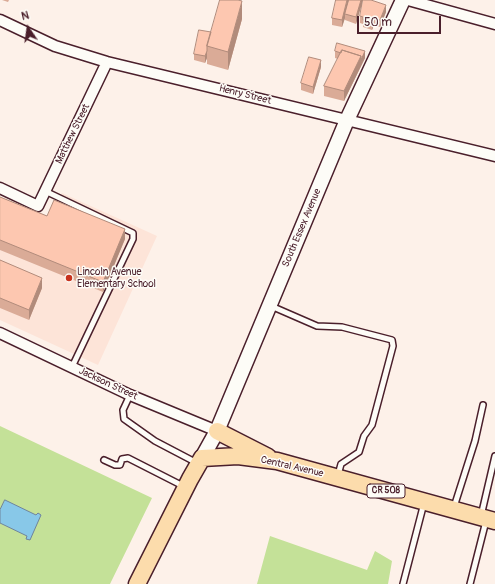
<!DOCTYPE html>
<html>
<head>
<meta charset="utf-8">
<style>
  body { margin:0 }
  #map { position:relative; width:495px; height:584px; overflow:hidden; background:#fdf1e9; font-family:Pangolin,sans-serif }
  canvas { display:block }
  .north { position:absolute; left:8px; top:8px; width:40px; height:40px; -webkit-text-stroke:3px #fdfcf7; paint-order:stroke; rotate:347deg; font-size:11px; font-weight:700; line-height:16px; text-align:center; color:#4a1f2b }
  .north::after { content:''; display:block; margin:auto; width:14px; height:18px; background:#4a1f2b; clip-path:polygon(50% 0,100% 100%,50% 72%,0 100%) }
  .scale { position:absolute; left:357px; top:16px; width:84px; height:18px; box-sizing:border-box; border:2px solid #4a1f2b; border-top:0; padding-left:5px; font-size:12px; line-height:14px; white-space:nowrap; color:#4a1f2b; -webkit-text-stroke:3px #fdfcf7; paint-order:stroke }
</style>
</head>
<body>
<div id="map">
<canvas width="495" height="584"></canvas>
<div class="north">N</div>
<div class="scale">50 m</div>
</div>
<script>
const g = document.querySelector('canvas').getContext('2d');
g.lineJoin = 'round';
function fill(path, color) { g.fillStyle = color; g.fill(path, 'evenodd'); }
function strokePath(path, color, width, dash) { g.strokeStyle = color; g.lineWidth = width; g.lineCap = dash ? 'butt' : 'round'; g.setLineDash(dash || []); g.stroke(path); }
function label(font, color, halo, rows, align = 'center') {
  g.font = font + ' Pangolin,sans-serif'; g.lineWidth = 3; g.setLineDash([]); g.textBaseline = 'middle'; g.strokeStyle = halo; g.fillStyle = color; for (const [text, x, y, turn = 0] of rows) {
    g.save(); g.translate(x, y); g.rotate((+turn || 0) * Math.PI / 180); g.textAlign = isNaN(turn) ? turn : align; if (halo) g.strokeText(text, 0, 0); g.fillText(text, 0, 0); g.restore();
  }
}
const built = new Path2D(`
  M 62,193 L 157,236 L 98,365 L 0,320 L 0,205 L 47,226 Z`);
const green = new Path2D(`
  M 0,426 L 152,498 L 110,584 L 0,584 Z
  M 270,536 L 367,570 L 375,551 L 392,561 L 388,584 L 257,584 Z`);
const water = new Path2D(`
  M 5,500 L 36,515 L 38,513 L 41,515 L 30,540 L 26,539 L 27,536 L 0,523 L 0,510 Z`);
const service = new Path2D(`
  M 45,191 L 133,233 L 133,239 L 72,367
  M 271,306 L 317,326 L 342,327 L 392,340 L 393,346 L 372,425 L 364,436 L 359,452 L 341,464 L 338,475
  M 130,395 L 123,410 L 124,419 L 155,441 L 197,463
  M 104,460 L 115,465 L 120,465 L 122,459 L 128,458 L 185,487
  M 454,507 L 475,441 L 483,405
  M 481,516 L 495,456
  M 403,584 L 424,503
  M 470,584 L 486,521`);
const minor = new Path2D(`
  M 408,0 L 495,24
  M 0,20 L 55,46 L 107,62 L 495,156
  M 0,188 L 38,206 L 107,62
  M 0,333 L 130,395 L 217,431`);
const secondary = new Path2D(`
  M 202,458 L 217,431 L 347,120 L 403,0`);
const primary = new Path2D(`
  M 217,431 L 268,457
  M 137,584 L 190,479 L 202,458 L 238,456 L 277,461 L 495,521`);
const wall = new Path2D(`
  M 2,0 L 9,0 L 8,2 Z
  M 362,0 L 356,24 L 345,20 L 345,18 L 342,27 L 332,25 L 332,18 Z
  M 386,12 L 380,27 L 374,25 L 372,30 L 363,27 L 363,24 L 360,23 L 360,16 Z
  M 242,19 L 228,70 L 207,64 L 207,58 L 205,63 L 194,60 L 194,54 L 211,32 Z
  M 335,51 L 365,58 L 344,101 L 324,96 L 324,86 L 338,59 L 335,58 Z
  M 321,67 L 313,94 L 301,90 L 301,83 Z
  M 0,197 L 47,216 L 125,239 L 103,292 L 0,250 Z
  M 0,260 L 42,288 L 29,320 L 0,308 Z`);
const shadedWall = new Path2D(`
  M 347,0 L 349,0 L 345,14 L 345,18 L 342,27 L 342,20 Z
  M 361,0 L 362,0 L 362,4 L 356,24 L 356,17 Z
  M 242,1 L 242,19 L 228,70 L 228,52 Z
  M 386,5 L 386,12 L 380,27 L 380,20 Z
  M 374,19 L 374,25 L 372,30 L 372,23 Z
  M 207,51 L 207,58 L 205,63 L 205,56 Z
  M 365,51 L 365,58 L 344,101 L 344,91 L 361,56 Z
  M 321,60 L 321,67 L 313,94 L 313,87 Z
  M 125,229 L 125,239 L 103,292 L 103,282 Z
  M 42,278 L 42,288 L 29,320 L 29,310 Z`);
const building = new Path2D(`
  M 220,0 L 238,0 L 242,1 L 228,52 L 207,46 Z
  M 336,0 L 347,0 L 342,20 L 332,18 Z
  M 349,0 L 361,0 L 356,17 L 345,14 Z
  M 363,0 L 371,0 L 386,5 L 380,20 L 374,19 L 372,23 L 363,20 L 363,17 L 360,16 Z
  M 199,30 L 211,32 L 207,46 L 207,51 L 205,56 L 194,54 Z
  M 337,43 L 365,51 L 361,60 L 361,56 L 342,50 L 341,53 L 335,51 Z
  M 342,50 L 361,56 L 344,91 L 324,86 Z
  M 309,57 L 321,60 L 313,87 L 301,83 Z
  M 0,197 L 47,216 L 54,200 L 125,229 L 103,282 L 0,240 Z
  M 0,260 L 42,278 L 29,310 L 0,298 Z`);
const markers = [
  [69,278,4,"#c8321e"]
];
const shields = [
  [386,491,38]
];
const shieldNames = [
  ["CR 508",386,491]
];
const streetNames = [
  ["Henry Street",245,95,14],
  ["Matthew Street",73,134,-64],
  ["South Essex Avenue",302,228,-67],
  ["Jackson Street",108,384,25],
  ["Central Avenue",292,467,13]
];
const poiNames = [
  ["Lincoln Avenue",77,272],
  ["Elementary School",77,284]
];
fill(built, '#fde4d8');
fill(green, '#c4e198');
fill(water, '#88c8e8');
strokePath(water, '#6f849c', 1);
strokePath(service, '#4a1f2b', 8);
strokePath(minor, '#4a1f2b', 13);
strokePath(secondary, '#4a1f2b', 17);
strokePath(primary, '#4a1f2b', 19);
strokePath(service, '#fdfcf7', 5);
strokePath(minor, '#fdfcf7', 10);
strokePath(secondary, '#fdfcf7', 14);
strokePath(primary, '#fcdcac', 16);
fill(wall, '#daab97');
fill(shadedWall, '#b18b7b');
fill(building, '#fdc7b0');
strokePath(building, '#b18b7b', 1);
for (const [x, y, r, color] of markers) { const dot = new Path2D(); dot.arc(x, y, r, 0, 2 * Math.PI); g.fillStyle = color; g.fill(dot); strokePath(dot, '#fdfcf7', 1.5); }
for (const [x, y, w] of shields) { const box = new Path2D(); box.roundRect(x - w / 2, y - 7, w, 14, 3); g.fillStyle = '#fdfcf7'; g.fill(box); strokePath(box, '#4a1f2b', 1); }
label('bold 9px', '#4a1f2b', null, shieldNames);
label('10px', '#4a1f2b', '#fdfcf7', streetNames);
label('10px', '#4a1f2b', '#fdfcf7', poiNames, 'left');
</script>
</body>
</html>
